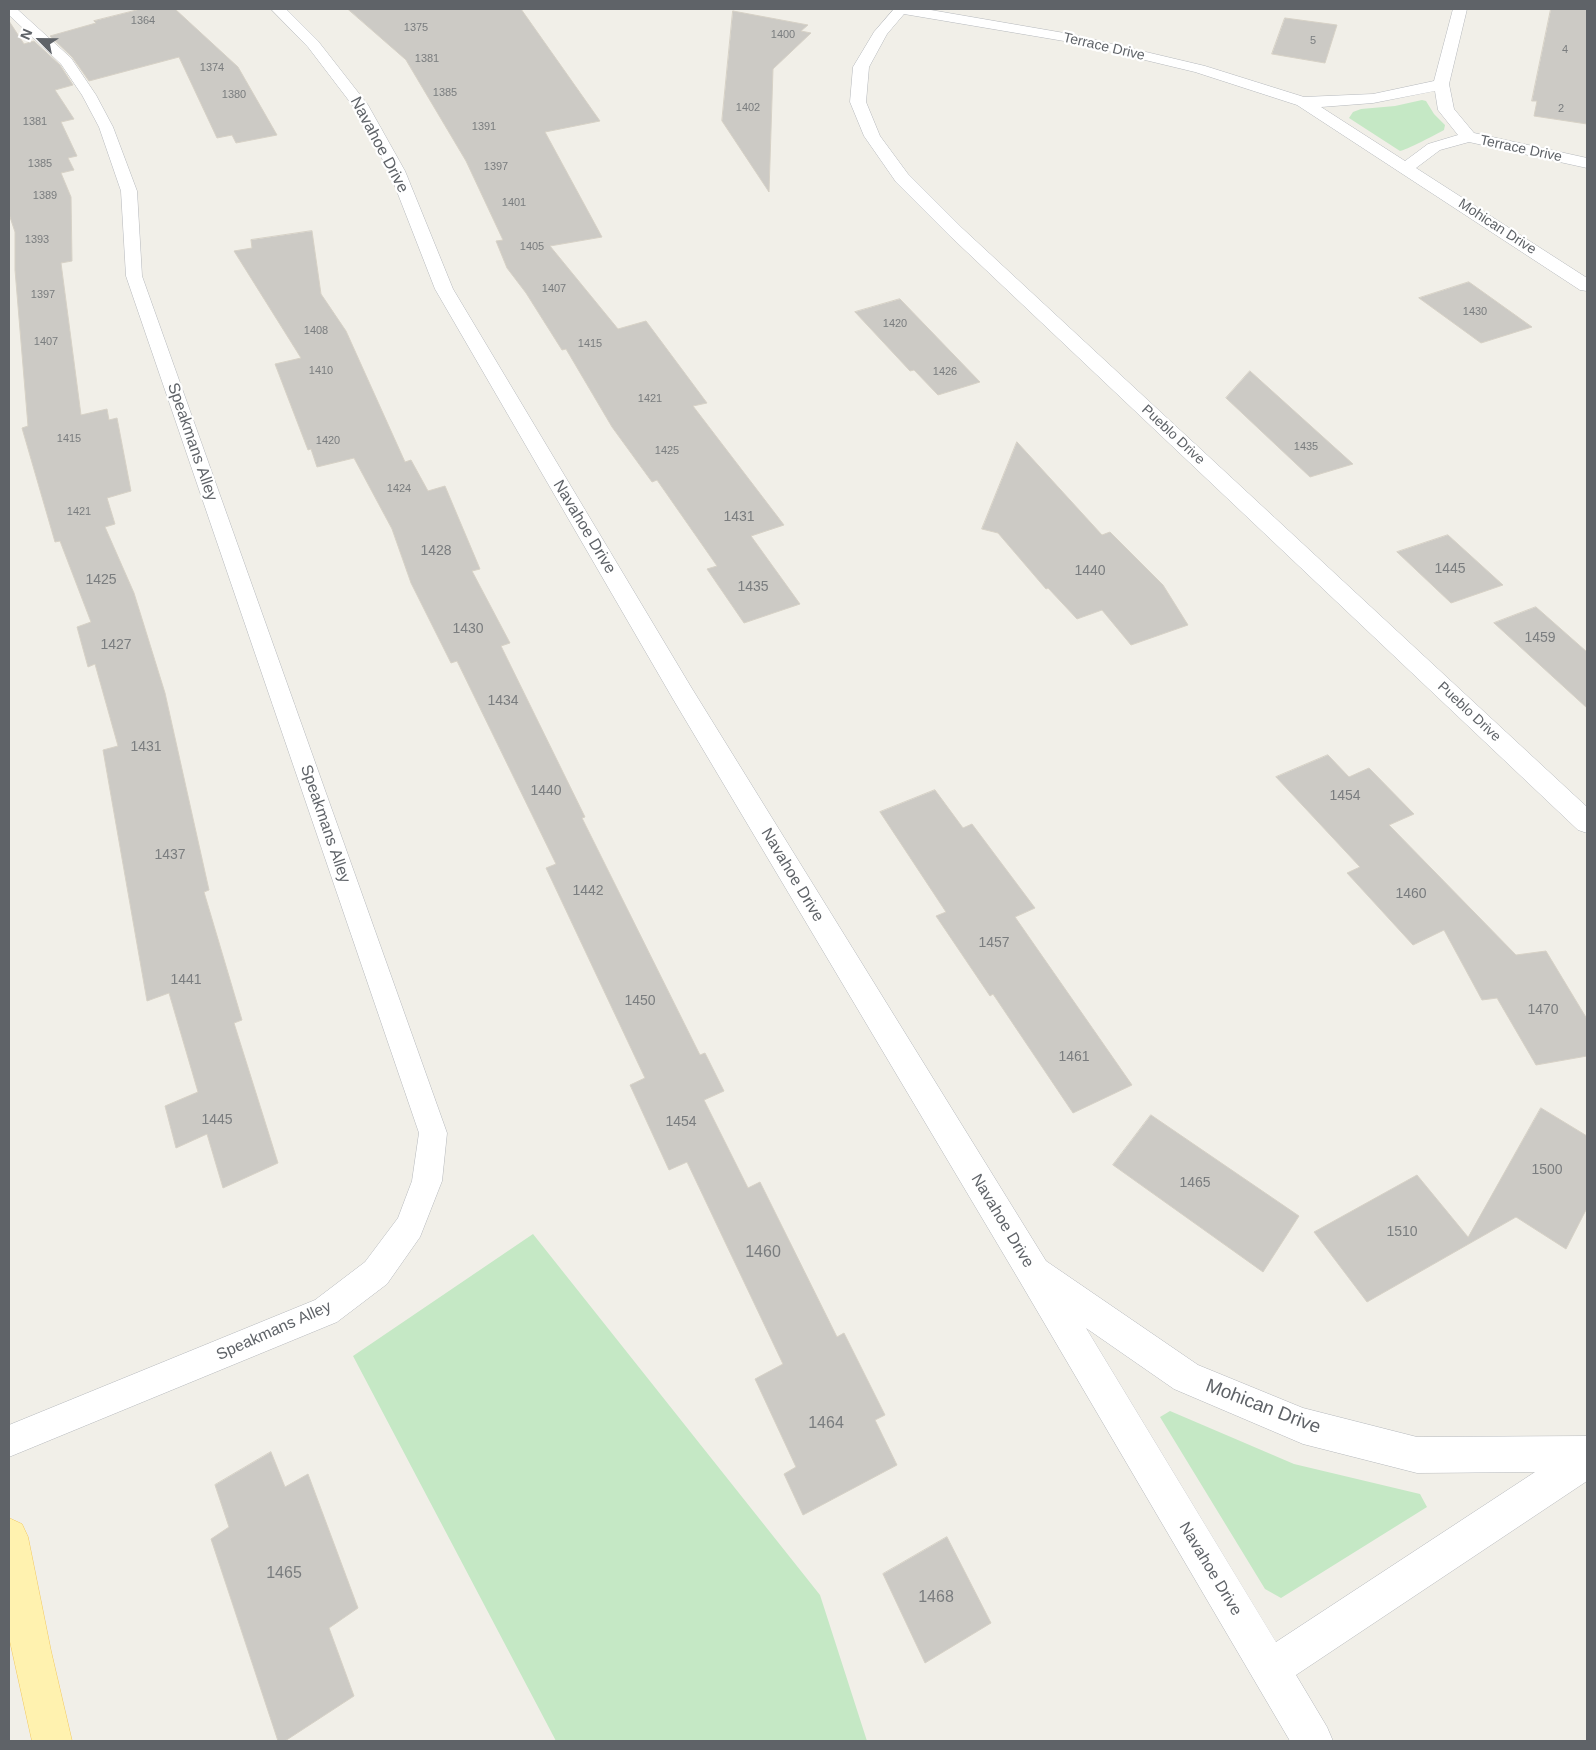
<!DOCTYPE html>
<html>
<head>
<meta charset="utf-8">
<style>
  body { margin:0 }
  #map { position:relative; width:1596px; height:1750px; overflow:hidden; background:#f1efe8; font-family:Helvetica,sans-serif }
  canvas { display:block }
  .frame { position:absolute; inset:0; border:10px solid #5f6368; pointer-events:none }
  .north { position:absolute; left:15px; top:15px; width:50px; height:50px; -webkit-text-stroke:4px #fff; paint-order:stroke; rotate:293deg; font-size:14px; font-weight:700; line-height:20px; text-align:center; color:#5f6368 }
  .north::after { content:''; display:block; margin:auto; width:18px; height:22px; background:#5f6368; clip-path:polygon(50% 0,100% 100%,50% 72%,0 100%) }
</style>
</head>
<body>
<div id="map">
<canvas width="1596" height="1750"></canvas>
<div class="frame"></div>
<div class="north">N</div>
</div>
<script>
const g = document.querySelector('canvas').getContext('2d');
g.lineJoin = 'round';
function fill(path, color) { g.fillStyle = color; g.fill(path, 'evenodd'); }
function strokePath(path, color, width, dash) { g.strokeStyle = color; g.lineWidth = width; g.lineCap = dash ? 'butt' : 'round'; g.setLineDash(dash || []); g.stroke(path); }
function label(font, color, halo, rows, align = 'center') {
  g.font = font + ' Helvetica,sans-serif'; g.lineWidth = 4.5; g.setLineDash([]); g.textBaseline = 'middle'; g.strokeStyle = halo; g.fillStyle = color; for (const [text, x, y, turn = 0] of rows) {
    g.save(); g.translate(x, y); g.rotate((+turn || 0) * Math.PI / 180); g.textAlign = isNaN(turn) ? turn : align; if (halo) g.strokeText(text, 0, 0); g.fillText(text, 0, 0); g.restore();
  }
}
const green = new Path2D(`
  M 1422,100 L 1426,101 L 1434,114 L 1445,125 L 1444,130 C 1439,133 1404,151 1400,151 L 1349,118 L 1353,112 L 1361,109 L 1395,106 Z
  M 533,1234 L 820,1595 L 867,1741 L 556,1741 L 353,1356 Z
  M 1170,1411 L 1294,1464 L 1420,1494 L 1427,1507 L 1281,1598 L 1265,1589 L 1160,1417 Z`);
const building = new Path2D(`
  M 141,9 L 175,9 L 238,67 L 277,135 L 236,143 L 232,135 L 217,138 L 179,57 L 89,81 L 72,57 L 50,36 L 96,23 L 94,21 Z
  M 348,9 L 521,9 L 600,121 L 545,132 L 602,237 L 550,246 L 618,329 L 646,321 L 707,403 L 693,406 L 784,525 L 751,536 L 800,604 L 744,623 L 707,569 L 717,566 L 657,480 L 652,482 L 612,427 L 566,349 L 562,350 L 526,293 L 507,268 L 496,241 L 503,240 L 466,161 L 406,60 Z
  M 1551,9 L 1587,9 L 1587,124 L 1534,116 L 1537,101 L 1532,101 Z
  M 733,11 L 808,25 L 801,31 L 811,33 L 773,69 L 769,192 L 722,121 Z
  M 1285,18 L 1337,25 L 1325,63 L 1272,54 Z
  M 9,21 L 24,44 L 34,41 L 60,65 L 73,85 L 55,90 L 74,119 L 61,122 L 77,156 L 68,158 L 74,170 L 61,173 L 71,197 L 72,261 L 61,263 L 81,415 L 107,409 L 109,420 L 117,418 L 131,491 L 107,498 L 115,524 L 105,527 L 134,593 L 165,693 L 209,890 L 204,892 L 242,1020 L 234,1023 L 278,1163 L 223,1188 L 207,1134 L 176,1148 L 165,1106 L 198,1092 L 169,993 L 147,1001 L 103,750 L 118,746 L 95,664 L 88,667 L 77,627 L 91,622 L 60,541 L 55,542 L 22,428 L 28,426 L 15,270 L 15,232 L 9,214 Z
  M 312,231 L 321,294 L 346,331 L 405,462 L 411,460 L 428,491 L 445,486 L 480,569 L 472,571 L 510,643 L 501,646 L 585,817 L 582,818 L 700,1055 L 705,1053 L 724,1091 L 704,1100 L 748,1188 L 760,1182 L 837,1337 L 844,1333 L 885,1415 L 875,1420 L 897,1465 L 803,1515 L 784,1474 L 796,1467 L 755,1379 L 783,1364 L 687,1162 L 669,1170 L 630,1085 L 645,1078 L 546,868 L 556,864 L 457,661 L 451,663 L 411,583 L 392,529 L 354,458 L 317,467 L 311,449 L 308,450 L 275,364 L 301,358 L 234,251 L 252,248 L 251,240 Z
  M 1469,282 L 1532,327 L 1481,343 L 1419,298 Z
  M 900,299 L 980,382 L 938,395 L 914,370 L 910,371 L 855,312 Z
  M 1250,371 L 1353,464 L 1310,477 L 1226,398 Z
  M 1017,442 L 1102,535 L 1110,532 L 1163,585 L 1188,625 L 1131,645 L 1102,610 L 1077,619 L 1048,588 L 1046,589 L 998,533 L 982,529 Z
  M 1448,535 L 1503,585 L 1451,603 L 1397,552 Z
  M 1536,607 L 1587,652 L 1587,708 L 1494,623 Z
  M 1328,755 L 1349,777 L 1369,768 L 1414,814 L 1389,825 L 1516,955 L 1546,951 L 1587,1019 L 1587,1056 L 1536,1065 L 1497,998 L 1482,1000 L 1444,930 L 1413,945 L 1347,873 L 1360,867 L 1276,777 Z
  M 935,790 L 963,828 L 972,824 L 1035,908 L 1015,917 L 1132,1085 L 1073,1113 L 993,994 L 990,996 L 936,916 L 946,912 L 880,812 Z
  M 1541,1108 L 1587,1136 L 1587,1208 L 1566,1249 L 1516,1217 L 1367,1302 L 1314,1232 L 1417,1175 L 1468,1237 Z
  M 1151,1115 L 1299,1216 L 1263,1272 L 1113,1165 Z
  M 271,1452 L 285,1487 L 308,1474 L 358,1608 L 329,1628 L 354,1696 L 285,1741 L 278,1741 L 211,1539 L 229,1527 L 215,1485 Z
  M 947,1537 L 991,1623 L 925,1663 L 883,1574 Z`);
const lane = new Path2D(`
  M 9,9 L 17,9 L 71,58 L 96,95 L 113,127 L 137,191 L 142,276 L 447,1133 L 442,1181 L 420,1237 L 387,1284 L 337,1322 L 9,1457 L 9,1425 L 315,1300 L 365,1262 L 398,1218 L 412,1181 L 419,1133 L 126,276 L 121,191 L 99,127 L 82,95 L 61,64 L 9,15 Z`);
const street = new Path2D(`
  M 271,9 L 286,9 L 318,41 L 368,105 L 405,171 L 453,289 L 691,687 L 1046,1261 L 1198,1365 L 1303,1408 L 1417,1437 L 1587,1436 L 1587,1481 L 1296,1675 L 1327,1727 L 1333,1741 L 1290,1741 L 1019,1280 L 673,699 L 435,289 L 389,171 L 353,106 L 308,47 ZM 1086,1328 L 1174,1389 L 1303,1444 L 1417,1473 L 1535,1472 L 1276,1642 Z
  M 894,9 L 925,9 L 1070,34 L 1205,66 L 1304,97 L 1373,94 L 1434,81 L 1453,9 L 1467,9 L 1449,84 L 1454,109 L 1474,133 L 1587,158 L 1587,168 L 1469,142 L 1440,150 L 1416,168 L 1587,278 L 1587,291 L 1580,290 L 1297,105 L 1195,72 L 1070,42 L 904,14 L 887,34 L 869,67 L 866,102 L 880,136 L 908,174 L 962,228 L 1587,807 L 1587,833 L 1578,830 L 950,236 L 896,182 L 864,136 L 850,102 L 853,67 L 874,32 ZM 1435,91 L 1438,110 L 1458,135 L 1428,144 L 1405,161 L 1321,107 L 1373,103 Z`);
const primary = new Path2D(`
  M 9,1518 L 22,1524 L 28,1537 L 51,1651 L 72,1741 L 32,1741 L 9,1637 Z`);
const farNumbernames = [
  ["1364",143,21],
  ["1375",416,28],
  ["1400",783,35],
  ["5",1313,41],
  ["4",1565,50],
  ["1381",427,59],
  ["1374",212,68],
  ["1385",445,93],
  ["1380",234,95],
  ["1402",748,108],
  ["2",1561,109],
  ["1381",35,122],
  ["1391",484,127],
  ["1385",40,164],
  ["1397",496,167],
  ["1389",45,196],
  ["1401",514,203],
  ["1393",37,240],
  ["1405",532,247],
  ["1407",554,289],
  ["1397",43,295],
  ["1430",1475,312],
  ["1420",895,324],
  ["1408",316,331],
  ["1407",46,342],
  ["1415",590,344],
  ["1410",321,371],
  ["1426",945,372],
  ["1421",650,399],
  ["1415",69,439],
  ["1420",328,441],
  ["1435",1306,447],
  ["1425",667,451],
  ["1424",399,489],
  ["1421",79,512]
];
const farStreetnames = [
  ["Terrace Drive",1104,47,13],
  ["Terrace Drive",1521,149,12],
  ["Mohican Drive",1497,227,33],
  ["Pueblo Drive",1173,435,43],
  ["Pueblo Drive",1469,712,43]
];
const numberNames = [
  ["1431",739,517],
  ["1428",436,551],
  ["1445",1450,569],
  ["1440",1090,571],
  ["1425",101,580],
  ["1435",753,587],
  ["1430",468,629],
  ["1459",1540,638],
  ["1427",116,645],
  ["1434",503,701],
  ["1431",146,747],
  ["1440",546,791],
  ["1454",1345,796],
  ["1437",170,855],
  ["1442",588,891],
  ["1460",1411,894],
  ["1457",994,943],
  ["1441",186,980],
  ["1450",640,1001],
  ["1470",1543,1010],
  ["1461",1074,1057],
  ["1445",217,1120],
  ["1454",681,1122],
  ["1500",1547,1170],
  ["1465",1195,1183],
  ["1510",1402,1232]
];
const streetNames = [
  ["Navahoe Drive",379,145,62],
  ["Speakmans Alley",192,442,71],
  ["Navahoe Drive",584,527,59],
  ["Speakmans Alley",325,824,71],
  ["Navahoe Drive",792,875,59],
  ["Navahoe Drive",1002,1221,59],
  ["Speakmans Alley",274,1331,-24],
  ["Navahoe Drive",1210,1569,59]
];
const nearNumbernames = [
  ["1460",763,1253],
  ["1464",826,1424],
  ["1465",284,1574],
  ["1468",936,1598]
];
const nearStreetnames = [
  ["Mohican Drive",1263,1407,21]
];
fill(green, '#c5e8c5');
fill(building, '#cccac5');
strokePath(building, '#d6d1c6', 1);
strokePath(lane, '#b5b8bc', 1);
strokePath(street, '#b5b8bc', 1);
strokePath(primary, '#f2c960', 1);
fill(lane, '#fff');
fill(street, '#fff');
fill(primary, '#fff2af');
label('11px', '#7a7d7f', null, farNumbernames);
label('14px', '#5f6368', '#fff', farStreetnames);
label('14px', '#7a7d7f', null, numberNames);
label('16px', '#5f6368', '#fff', streetNames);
label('16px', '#7a7d7f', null, nearNumbernames);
label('19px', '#5f6368', '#fff', nearStreetnames);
</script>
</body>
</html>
